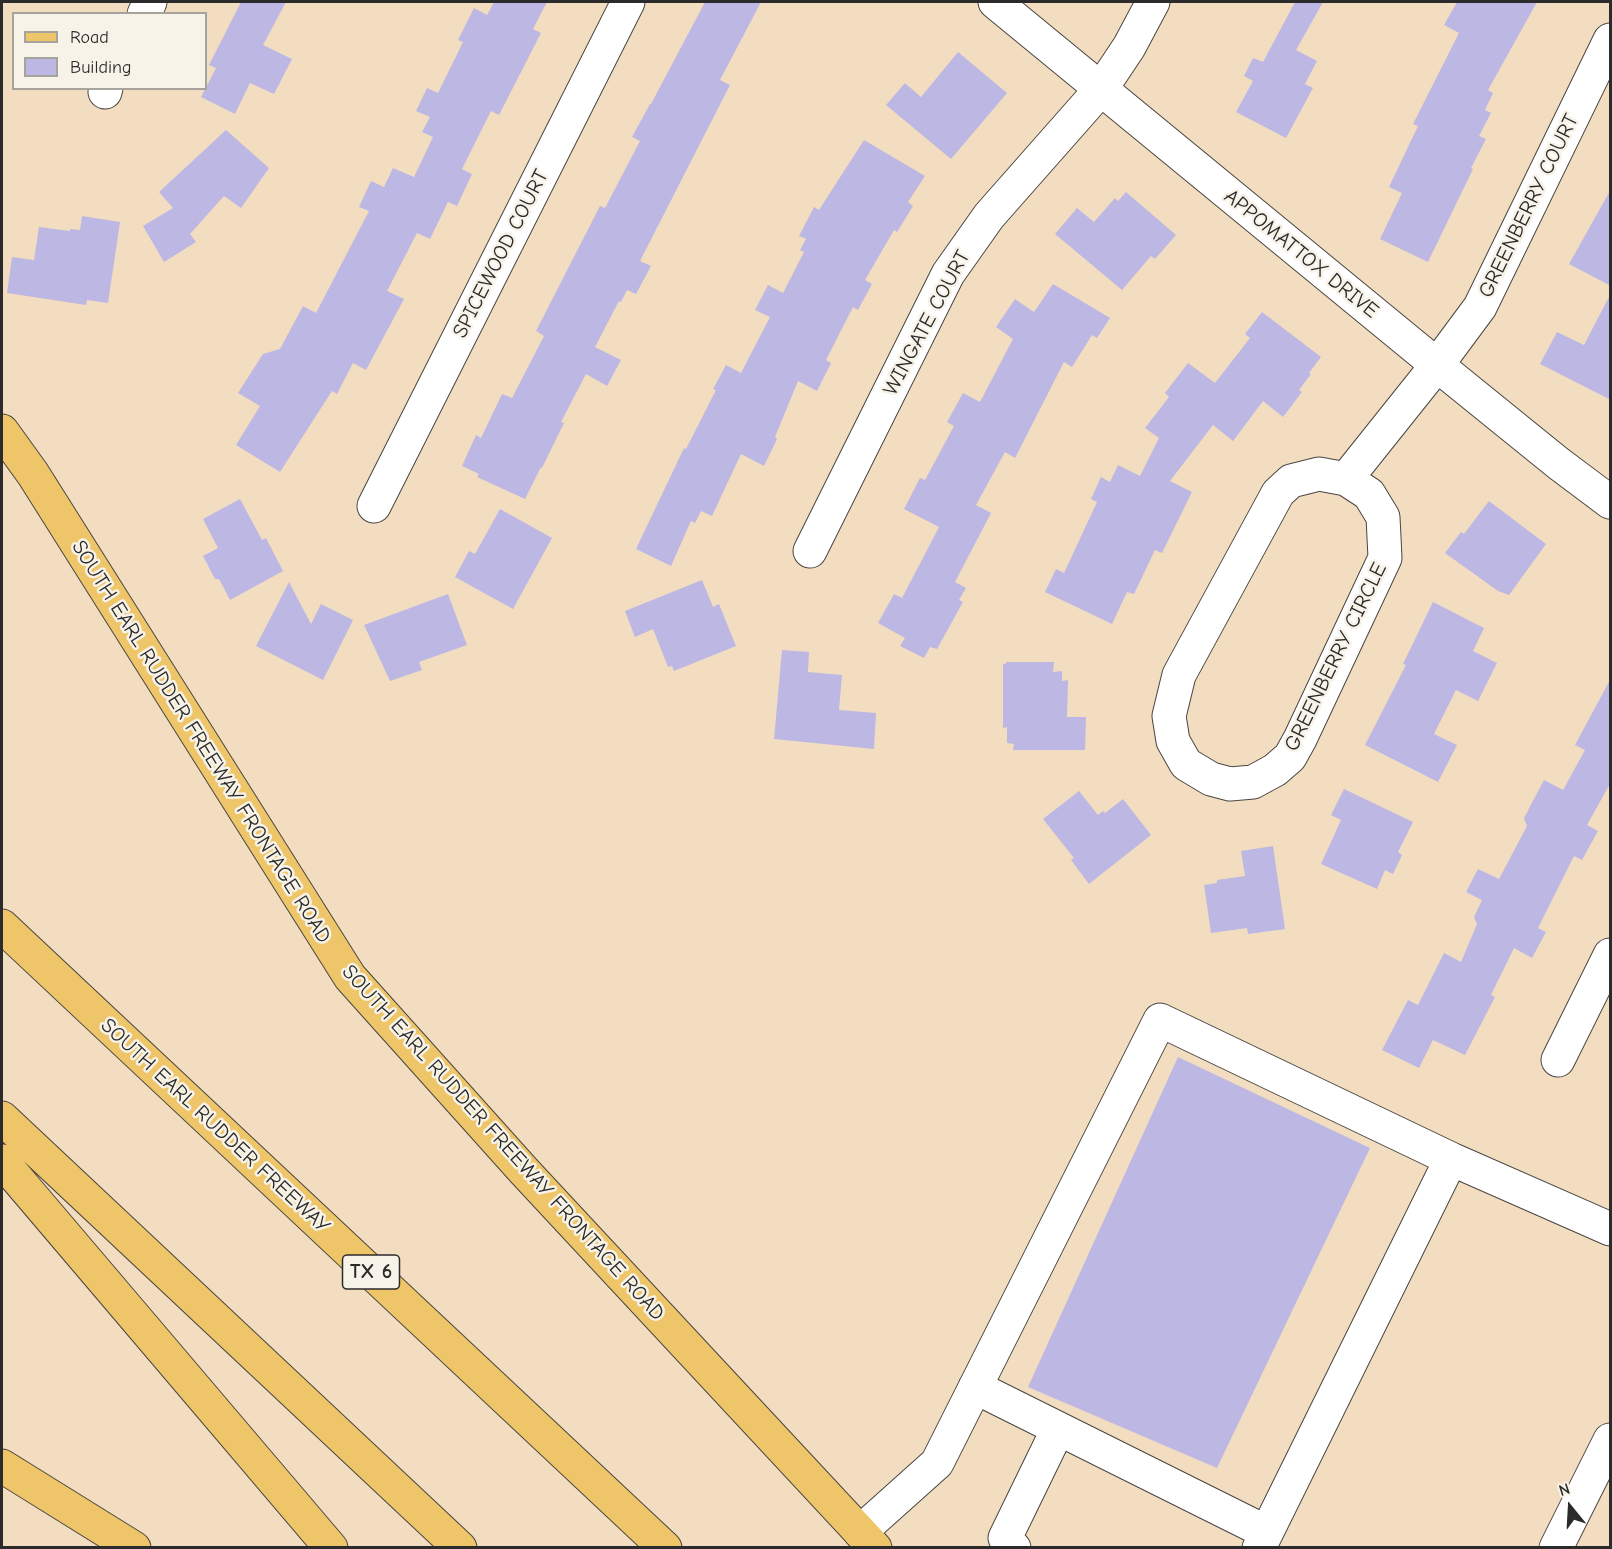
<!DOCTYPE html>
<html>
<head>
<meta charset="utf-8">
<style>
  body { margin:0 }
  #map { position:relative; width:1612px; height:1549px; overflow:hidden; background:#f3ddc0; font-family:"Comic Neue",sans-serif }
  canvas { display:block }
  .frame { position:absolute; inset:0; border:3px solid #2b2b2b; pointer-events:none }
  .legend { position:absolute; left:12px; top:12px; width:195px; height:78px; box-sizing:border-box; background:#f7f3e8; border:2px solid #a5a39c; margin:0; padding:8px 10px; list-style:none; font-size:18px; color:#2b2b2b }
  .legend li { display:flex; align-items:center; gap:12px; height:30px }
  .legend b { width:30px; border:2px solid #a5a39c }
  .north { position:absolute; left:1540px; top:1477px; width:60px; height:60px; -webkit-text-stroke:4px #f7f3e8; paint-order:stroke; rotate:342deg; font-size:16px; font-weight:700; line-height:24px; text-align:center; color:#2b2b2b }
  .north::after { content:''; display:block; margin:auto; width:21px; height:27px; background:#2b2b2b; clip-path:polygon(50% 0,100% 100%,50% 72%,0 100%) }
</style>
</head>
<body>
<div id="map">
<canvas width="1612" height="1549"></canvas>
<div class="frame"></div>
<ul class="legend">
<li><b style="height:8px;background:#eec569"></b>Road</li>
<li><b style="height:16px;background:#bdb7e4"></b>Building</li>
</ul>
<div class="north">N</div>
</div>
<script>
const g = document.querySelector('canvas').getContext('2d');
g.lineJoin = 'round';
function fill(path, color) { g.fillStyle = color; g.fill(path, 'evenodd'); }
function strokePath(path, color, width, dash) { g.strokeStyle = color; g.lineWidth = width; g.lineCap = dash ? 'butt' : 'round'; g.setLineDash(dash || []); g.stroke(path); }
function label(font, color, halo, rows, align = 'center') {
  g.font = font + ' "Comic Neue",sans-serif'; g.lineWidth = 5; g.setLineDash([]); g.textBaseline = 'middle'; g.strokeStyle = halo; g.fillStyle = color; for (const [text, x, y, turn = 0] of rows) {
    g.save(); g.translate(x, y); g.rotate((+turn || 0) * Math.PI / 180); g.textAlign = isNaN(turn) ? turn : align; if (halo) g.strokeText(text, 0, 0); g.fillText(text, 0, 0); g.restore();
  }
}
const building = new Path2D(`
  M 241,2 L 286,2 L 263,45 L 292,59 L 274,94 L 250,83 L 235,114 L 201,97 L 216,68 L 209,65 Z
  M 494,2 L 547,2 L 533,29 L 541,33 L 499,115 L 491,111 L 462,169 L 472,174 L 457,206 L 448,202 L 430,239 L 417,233 L 387,291 L 404,299 L 366,370 L 353,363 L 337,394 L 332,391 L 280,472 L 236,445 L 260,406 L 238,393 L 263,354 L 280,349 L 303,306 L 316,313 L 369,211 L 359,207 L 371,181 L 384,187 L 393,168 L 414,177 L 433,137 L 422,132 L 430,117 L 416,111 L 427,88 L 438,93 L 463,42 L 458,40 L 474,8 L 487,15 Z
  M 705,2 L 761,2 L 720,80 L 730,85 L 640,261 L 651,266 L 636,294 L 627,290 L 621,302 L 619,301 L 595,347 L 621,360 L 607,386 L 586,374 L 561,422 L 564,423 L 542,468 L 541,467 L 525,499 L 477,477 L 479,474 L 462,466 L 476,435 L 481,438 L 502,394 L 512,398 L 544,336 L 536,331 L 600,206 L 605,208 L 640,141 L 632,137 L 650,104 L 651,104 Z
  M 1295,2 L 1323,2 L 1296,50 L 1317,61 L 1305,84 L 1313,88 L 1286,138 L 1236,112 L 1253,81 L 1244,76 L 1253,58 L 1263,62 Z
  M 1457,2 L 1537,2 L 1488,90 L 1493,93 L 1485,110 L 1491,113 L 1479,136 L 1486,139 L 1471,168 L 1473,169 L 1428,262 L 1380,239 L 1402,193 L 1389,187 L 1418,126 L 1413,124 L 1459,33 L 1444,25 Z
  M 958,52 L 1007,93 L 951,159 L 886,105 L 905,83 L 921,97 Z
  M 226,130 L 269,168 L 241,208 L 224,196 L 190,234 L 196,242 L 164,262 L 143,226 L 173,208 L 159,192 Z
  M 864,140 L 925,176 L 908,202 L 913,206 L 897,232 L 894,230 L 865,280 L 872,284 L 858,310 L 853,307 L 826,360 L 831,363 L 817,391 L 798,381 L 775,437 L 777,439 L 764,466 L 741,454 L 712,516 L 701,511 L 695,523 L 691,521 L 671,566 L 636,549 L 684,448 L 686,449 L 716,390 L 713,389 L 726,365 L 741,373 L 770,317 L 755,310 L 768,285 L 783,293 L 804,252 L 800,250 L 806,239 L 799,236 L 814,207 L 819,210 Z
  M 1611,189 L 1611,286 L 1569,264 Z
  M 1126,192 L 1176,235 L 1155,259 L 1151,256 L 1122,290 L 1055,234 L 1077,208 L 1094,222 L 1115,198 L 1118,201 Z
  M 82,216 L 120,222 L 108,303 L 87,300 L 86,305 L 7,293 L 12,257 L 34,260 L 39,227 L 70,231 L 70,229 L 80,230 Z
  M 1053,284 L 1110,318 L 1097,338 L 1092,335 L 1072,367 L 1064,362 L 1015,458 L 1005,452 L 976,505 L 991,513 L 955,582 L 966,588 L 959,600 L 963,602 L 937,649 L 930,647 L 924,658 L 900,646 L 905,638 L 878,623 L 894,594 L 902,598 L 939,527 L 904,509 L 920,478 L 925,480 L 954,426 L 947,422 L 963,393 L 980,402 L 1013,339 L 996,327 L 1015,299 L 1034,312 Z
  M 1611,293 L 1611,400 L 1540,364 L 1557,332 L 1584,345 Z
  M 1262,312 L 1321,357 L 1309,373 L 1311,374 L 1299,390 L 1302,392 L 1283,417 L 1263,401 L 1233,441 L 1213,425 L 1170,481 L 1192,492 L 1162,553 L 1155,550 L 1134,594 L 1127,592 L 1112,624 L 1045,592 L 1056,569 L 1064,573 L 1097,502 L 1091,499 L 1101,477 L 1110,482 L 1118,465 L 1140,476 L 1159,438 L 1145,428 L 1169,397 L 1165,393 L 1188,363 L 1215,383 L 1250,338 L 1245,334 Z
  M 240,499 L 262,540 L 266,538 L 283,571 L 230,600 L 219,579 L 215,579 L 203,556 L 218,548 L 203,519 Z
  M 1489,501 L 1546,544 L 1509,595 L 1498,591 L 1445,553 L 1461,532 L 1464,534 Z
  M 500,509 L 552,538 L 513,609 L 455,577 L 469,551 L 475,554 Z
  M 702,580 L 713,607 L 719,604 L 736,646 L 674,671 L 672,666 L 668,667 L 653,629 L 635,637 L 625,611 Z
  M 289,582 L 311,624 L 321,604 L 353,620 L 323,680 L 256,646 Z
  M 448,594 L 467,645 L 419,662 L 422,670 L 390,681 L 364,625 Z
  M 1433,602 L 1484,628 L 1473,651 L 1497,663 L 1478,701 L 1456,690 L 1434,734 L 1457,745 L 1438,782 L 1365,745 L 1406,665 L 1403,664 Z
  M 782,650 L 809,652 L 808,672 L 842,675 L 839,710 L 876,713 L 874,749 L 774,739 Z
  M 1006,662 L 1054,662 L 1053,672 L 1062,671 L 1062,681 L 1068,680 L 1067,717 L 1086,717 L 1085,750 L 1013,750 L 1014,744 L 1007,743 L 1007,727 L 1003,728 L 1003,664 L 1006,664 Z
  M 1611,678 L 1611,782 L 1587,825 L 1598,831 L 1582,860 L 1574,856 L 1538,928 L 1546,932 L 1532,958 L 1514,948 L 1491,995 L 1495,997 L 1465,1055 L 1433,1040 L 1419,1068 L 1382,1050 L 1408,1000 L 1418,1005 L 1444,953 L 1461,962 L 1477,924 L 1474,917 L 1482,900 L 1466,892 L 1478,869 L 1499,879 L 1527,826 L 1524,818 L 1544,780 L 1563,790 L 1585,750 L 1575,745 Z
  M 1344,789 L 1413,822 L 1398,852 L 1402,855 L 1393,874 L 1385,870 L 1377,889 L 1321,864 L 1341,820 L 1331,815 Z
  M 1079,791 L 1098,815 L 1103,811 L 1105,813 L 1123,799 L 1151,835 L 1089,884 L 1071,860 L 1074,858 L 1043,819 Z
  M 1273,846 L 1285,929 L 1248,934 L 1247,928 L 1211,933 L 1204,885 L 1217,883 L 1217,880 L 1245,876 L 1241,851 Z
  M 1178,1057 L 1370,1148 L 1217,1468 L 1028,1387 Z`);
const minor = new Path2D(`
  M 995,2 L 1437,365 L 1558,463 L 1610,502
  M 144,14 L 150,2
  M 105,92 L 106,88
  M 1346,479 L 1369,494 L 1383,517 L 1385,558 L 1300,739 L 1290,757 L 1275,770 L 1253,782 L 1230,784 L 1211,779 L 1186,764 L 1173,741 L 1169,716 L 1179,675 L 1278,493 L 1291,481 L 1319,474 L 1346,479 L 1437,365 L 1480,307 L 1610,40
  M 374,506 L 628,2
  M 810,551 L 948,274 L 989,216 L 1101,89 L 1129,47 L 1153,2
  M 1558,1060 L 1610,955
  M 1451,1159 L 1610,1229
  M 975,1387 L 1266,1532
  M 860,1532 L 937,1463 L 1160,1020 L 1451,1159 L 1259,1548
  M 1014,1548 L 1005,1538 L 1058,1429
  M 1556,1548 L 1610,1440`);
const major = new Path2D(`
  M 2,431 L 33,474 L 350,977 L 524,1171 L 875,1548
  M 2,1466 L 134,1548`);
const highway = new Path2D(`
  M 2,926 L 665,1548
  M 2,1118 L 460,1548
  M 2,1161 L 331,1548`);
const shields = [
  [371,1272,57]
];
const shieldNames = [
  ["TX 6",371,1272]
];
const streetNames = [
  ["GREENBERRY COURT",1529,206,-64],
  ["SPICEWOOD COURT",501,254,-63],
  ["APPOMATTOX DRIVE",1301,254,39],
  ["WINGATE COURT",927,323,-62],
  ["GREENBERRY CIRCLE",1336,657,-64],
  ["SOUTH EARL RUDDER FREEWAY FRONTAGE ROAD",201,742,58],
  ["SOUTH EARL RUDDER FREEWAY",215,1126,43],
  ["SOUTH EARL RUDDER FREEWAY FRONTAGE ROAD",503,1143,48]
];
fill(building, '#bdb7e4');
strokePath(minor, '#494641', 35);
strokePath(major, '#494641', 35);
strokePath(highway, '#494641', 35);
strokePath(minor, '#fff', 33);
strokePath(major, '#eec569', 33);
strokePath(highway, '#eec569', 33);
for (const [x, y, w] of shields) { const box = new Path2D(); box.roundRect(x - w / 2, y - 17, w, 34, 4.5); g.fillStyle = '#f7f3e8'; g.fill(box); strokePath(box, '#2b2b2b', 1.5); }
label('bold 20px', '#2b2b2b', null, shieldNames);
label('21px', '#2b2b2b', '#f7f3e8', streetNames);
</script>
</body>
</html>
